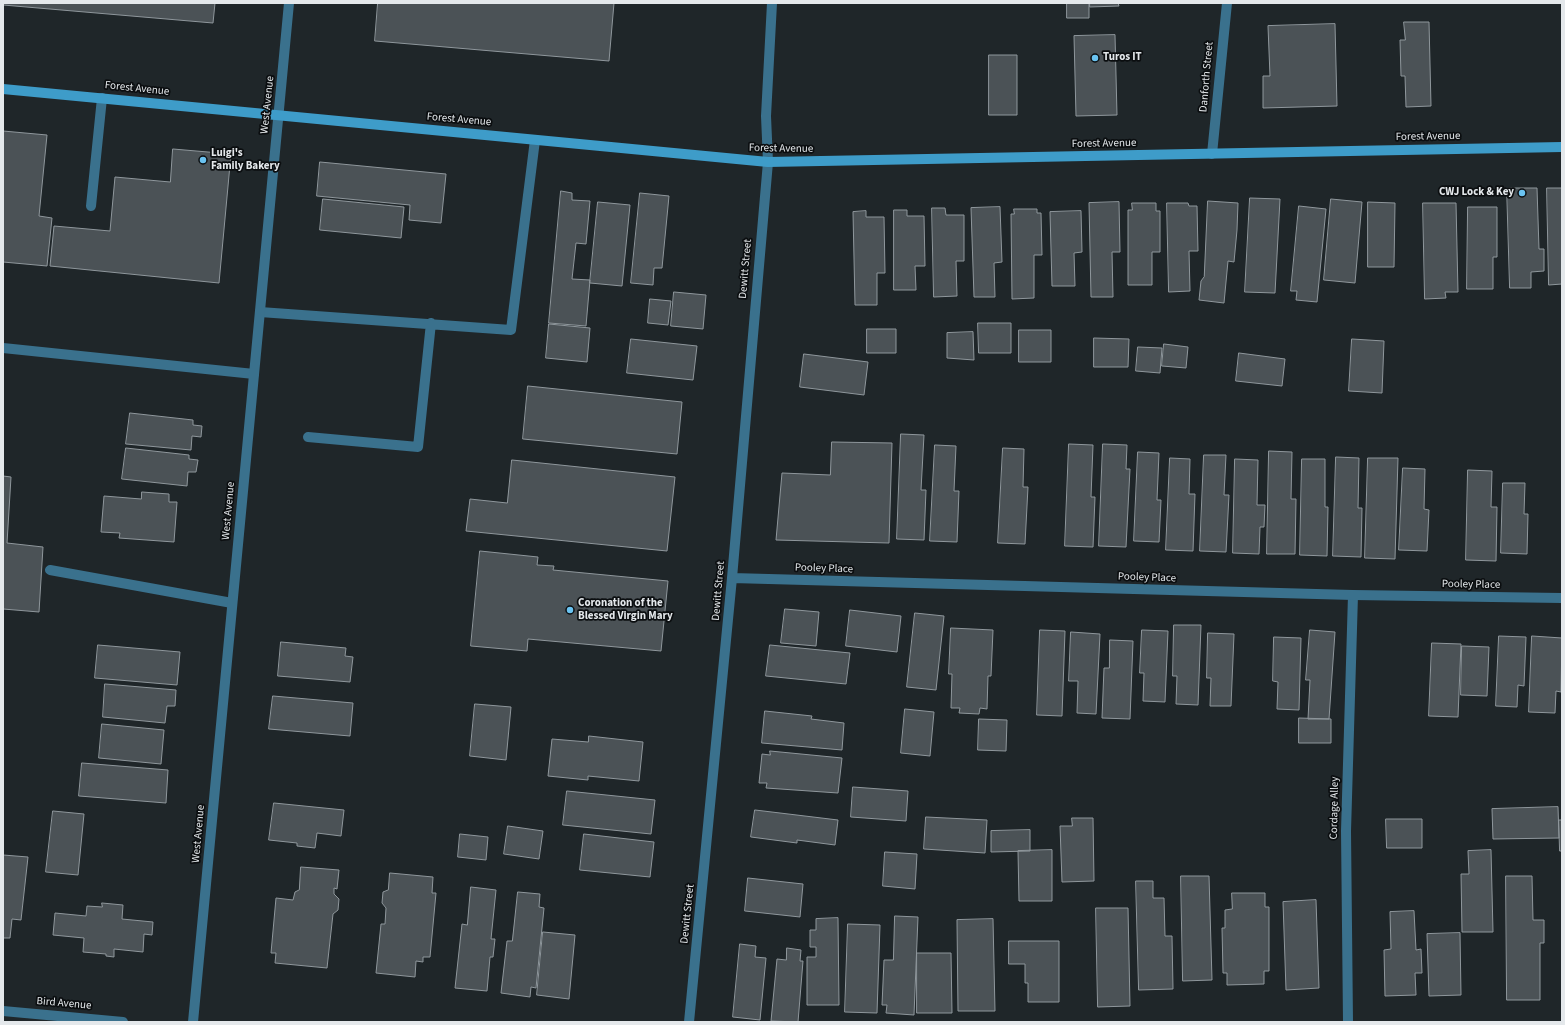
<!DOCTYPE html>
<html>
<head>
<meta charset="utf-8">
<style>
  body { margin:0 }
  #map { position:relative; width:1565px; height:1025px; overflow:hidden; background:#1f2629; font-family:"Source Sans 3",sans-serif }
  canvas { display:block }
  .frame { position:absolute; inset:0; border:4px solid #e4e8eb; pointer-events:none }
</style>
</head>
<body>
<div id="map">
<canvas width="1565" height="1025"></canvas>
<div class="frame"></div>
</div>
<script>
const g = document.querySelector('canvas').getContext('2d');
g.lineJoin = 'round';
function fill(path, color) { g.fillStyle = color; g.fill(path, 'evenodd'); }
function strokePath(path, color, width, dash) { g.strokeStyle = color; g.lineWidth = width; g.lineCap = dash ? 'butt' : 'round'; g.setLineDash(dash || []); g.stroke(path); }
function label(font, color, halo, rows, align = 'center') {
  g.font = font + ' "Source Sans 3",sans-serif'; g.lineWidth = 3.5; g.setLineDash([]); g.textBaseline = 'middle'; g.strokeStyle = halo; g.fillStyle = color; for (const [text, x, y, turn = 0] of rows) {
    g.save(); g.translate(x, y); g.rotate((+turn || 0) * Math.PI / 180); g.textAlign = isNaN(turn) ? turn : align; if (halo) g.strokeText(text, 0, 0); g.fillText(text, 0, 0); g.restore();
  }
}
const building = new Path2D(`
  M 3,3 L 215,3 L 213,23 L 3,5 Z
  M 378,3 L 614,3 L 609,61 L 375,41 Z
  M 1067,3 L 1089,3 L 1089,18 L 1067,18 Z
  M 1090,3 L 1118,3 L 1119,6 L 1090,7 Z
  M 1404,22 L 1429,22 L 1431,106 L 1406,107 L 1405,76 L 1401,76 L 1400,40 L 1405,40 Z
  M 1335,24 L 1337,106 L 1263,108 L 1263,76 L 1270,76 L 1268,26 Z
  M 1115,35 L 1117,115 L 1076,116 L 1074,36 Z
  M 989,55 L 1017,55 L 1017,115 L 989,115 Z
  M 3,131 L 47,135 L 39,216 L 52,218 L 47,266 L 3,262 Z
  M 173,149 L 231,154 L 219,283 L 50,266 L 54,226 L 110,231 L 115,177 L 170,182 Z
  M 320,162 L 446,174 L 441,223 L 409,220 L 410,205 L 317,196 Z
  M 1507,188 L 1537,188 L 1539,249 L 1544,249 L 1544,271 L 1531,272 L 1531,288 L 1510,288 Z
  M 1547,188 L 1562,188 L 1562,284 L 1549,285 Z
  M 561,191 L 572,193 L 572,200 L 590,201 L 586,244 L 576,243 L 572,279 L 590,280 L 586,326 L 549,323 Z
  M 640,193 L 669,196 L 662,268 L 654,268 L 653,285 L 631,283 Z
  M 1250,198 L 1280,199 L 1275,293 L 1245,292 Z
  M 323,199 L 404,207 L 401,238 L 320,230 Z
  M 1331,199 L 1362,202 L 1355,283 L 1324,280 Z
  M 1208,201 L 1238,203 L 1237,230 L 1234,262 L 1228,261 L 1224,303 L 1199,300 L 1201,281 L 1204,277 Z
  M 598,202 L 630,205 L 622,286 L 590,283 Z
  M 1119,202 L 1120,252 L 1112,252 L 1113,297 L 1091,297 L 1089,203 Z
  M 1368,202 L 1395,203 L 1394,267 L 1368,267 Z
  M 1132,203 L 1156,203 L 1156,211 L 1160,211 L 1160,252 L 1152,252 L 1152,285 L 1128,285 L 1128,210 L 1132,210 Z
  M 1167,203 L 1188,203 L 1189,206 L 1197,206 L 1198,251 L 1189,251 L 1190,291 L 1169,292 Z
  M 1423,203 L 1456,203 L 1458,292 L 1445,292 L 1446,298 L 1425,299 Z
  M 1299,206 L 1326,209 L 1317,302 L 1296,300 L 1297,291 L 1291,291 Z
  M 1000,207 L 1002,262 L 994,263 L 995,297 L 974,297 L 971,208 Z
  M 1468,207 L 1497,207 L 1497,257 L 1493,257 L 1493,289 L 1467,289 Z
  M 932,208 L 945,208 L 946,215 L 964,215 L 964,261 L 956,261 L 957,296 L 934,297 Z
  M 1014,209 L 1037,209 L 1037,213 L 1041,213 L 1042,255 L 1034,255 L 1034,298 L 1012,299 L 1011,214 L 1014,214 Z
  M 894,210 L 907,210 L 907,216 L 924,216 L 925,266 L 915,266 L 916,290 L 894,290 Z
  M 866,211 L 866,217 L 884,217 L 885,273 L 877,273 L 877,305 L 855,305 L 853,212 Z
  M 1081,211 L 1082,252 L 1074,253 L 1075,286 L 1052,286 L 1050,212 Z
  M 674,292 L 706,295 L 703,329 L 671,326 Z
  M 650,299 L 671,301 L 668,325 L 648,323 Z
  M 978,323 L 1011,323 L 1011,353 L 979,353 Z
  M 549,324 L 590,328 L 587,362 L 546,358 Z
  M 867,329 L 896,329 L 896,353 L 867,353 Z
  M 1019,330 L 1051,330 L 1051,362 L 1019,362 Z
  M 973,332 L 974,360 L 947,358 L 947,333 Z
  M 1094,338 L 1129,339 L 1128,367 L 1094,367 Z
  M 631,339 L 697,346 L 693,380 L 627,373 Z
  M 1352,339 L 1384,341 L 1382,393 L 1349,391 Z
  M 1164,344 L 1188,347 L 1186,368 L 1162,366 Z
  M 1138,347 L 1162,348 L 1160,373 L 1136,371 Z
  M 1239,353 L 1285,359 L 1282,386 L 1236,381 Z
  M 804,354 L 868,362 L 864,395 L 800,387 Z
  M 528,386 L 682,402 L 677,454 L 523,439 Z
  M 130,413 L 193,420 L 193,425 L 202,426 L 201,437 L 192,436 L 191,450 L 126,444 Z
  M 901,434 L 924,435 L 921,490 L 926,490 L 924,540 L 897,539 Z
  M 832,442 L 892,443 L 889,543 L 776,540 L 782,473 L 830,475 Z
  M 1069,444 L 1093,445 L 1091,497 L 1095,497 L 1093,547 L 1065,546 Z
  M 1103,444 L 1127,445 L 1126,469 L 1130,469 L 1126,547 L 1099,546 Z
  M 935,445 L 956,446 L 954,491 L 959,491 L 957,542 L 930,541 Z
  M 126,448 L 189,455 L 189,459 L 198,460 L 196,472 L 188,472 L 187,486 L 122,479 Z
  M 1003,448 L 1024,449 L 1023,487 L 1028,487 L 1025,544 L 998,543 Z
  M 1269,451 L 1292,452 L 1291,499 L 1296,499 L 1295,554 L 1267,554 Z
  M 1138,452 L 1159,453 L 1157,500 L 1161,500 L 1159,542 L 1134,541 Z
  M 1204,455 L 1226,455 L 1224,495 L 1229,495 L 1226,552 L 1200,551 Z
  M 1336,457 L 1359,458 L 1358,508 L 1362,508 L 1361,557 L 1333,556 Z
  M 1170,458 L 1190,459 L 1189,494 L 1195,494 L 1193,551 L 1166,550 Z
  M 1368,458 L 1398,458 L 1395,559 L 1365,558 Z
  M 1235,459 L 1258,460 L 1257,505 L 1265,505 L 1264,527 L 1260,527 L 1259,554 L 1233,553 Z
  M 1302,459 L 1325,459 L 1325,507 L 1328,507 L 1327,556 L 1300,555 Z
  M 512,460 L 675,477 L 667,551 L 466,531 L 470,499 L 507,503 Z
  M 1403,468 L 1425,469 L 1424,509 L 1429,510 L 1427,551 L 1399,550 Z
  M 1468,470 L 1492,471 L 1491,507 L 1497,507 L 1496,561 L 1466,560 Z
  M 3,476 L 11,477 L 7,543 L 43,547 L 39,612 L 3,609 Z
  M 1503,483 L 1525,483 L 1524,514 L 1528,514 L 1527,554 L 1501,553 Z
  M 142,492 L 169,494 L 169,502 L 177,502 L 174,542 L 119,538 L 120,533 L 101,532 L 104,496 L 141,499 Z
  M 480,551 L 538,557 L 537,565 L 554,566 L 553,570 L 668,581 L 661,651 L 528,639 L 527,651 L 471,646 Z
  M 785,609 L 819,612 L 816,646 L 781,643 Z
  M 850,610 L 901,616 L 897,652 L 846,646 Z
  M 915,613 L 944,616 L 936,690 L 907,687 Z
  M 1174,625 L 1201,625 L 1198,705 L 1176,704 L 1177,676 L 1173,676 Z
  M 951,628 L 993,630 L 991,676 L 988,676 L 987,709 L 980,708 L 979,714 L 959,713 L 960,708 L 951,708 L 952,674 L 949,674 Z
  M 1040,630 L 1065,631 L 1062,716 L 1037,715 Z
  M 1142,630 L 1168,631 L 1165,702 L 1143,701 L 1144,673 L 1140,673 Z
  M 1310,630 L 1335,632 L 1329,719 L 1308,719 L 1310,680 L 1306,680 Z
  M 1071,632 L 1100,634 L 1096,714 L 1077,713 L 1078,681 L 1069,681 Z
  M 1208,633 L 1234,634 L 1231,706 L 1210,706 L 1211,678 L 1207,678 Z
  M 1499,636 L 1526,637 L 1524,686 L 1518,685 L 1517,707 L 1496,706 Z
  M 1532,636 L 1562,638 L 1561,692 L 1556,691 L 1555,713 L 1529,712 Z
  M 1274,637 L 1301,638 L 1299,710 L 1277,709 L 1278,682 L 1273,681 Z
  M 1110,640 L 1133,641 L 1130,719 L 1102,718 L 1104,668 L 1109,668 Z
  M 281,642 L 346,648 L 345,656 L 353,657 L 350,682 L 278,676 Z
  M 1432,643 L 1461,644 L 1458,717 L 1429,716 Z
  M 98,645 L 180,652 L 177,685 L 95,678 Z
  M 770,645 L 850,653 L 846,684 L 766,676 Z
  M 1462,646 L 1489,647 L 1487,696 L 1461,695 Z
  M 105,684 L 176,690 L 175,706 L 167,706 L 165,723 L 103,717 Z
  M 273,696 L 353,703 L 350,736 L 269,729 Z
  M 475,704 L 511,707 L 506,760 L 470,756 Z
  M 905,709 L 934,712 L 930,756 L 901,753 Z
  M 765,711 L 812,716 L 811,719 L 844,723 L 842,750 L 762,743 Z
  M 1299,718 L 1331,719 L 1331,743 L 1299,743 Z
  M 979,719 L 1007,720 L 1006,751 L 978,750 Z
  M 102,724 L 164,730 L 161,764 L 99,758 Z
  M 589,736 L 643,742 L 639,781 L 588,776 L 588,780 L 548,776 L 552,739 L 588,742 Z
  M 770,751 L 842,758 L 838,793 L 766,788 L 767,783 L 759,783 L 762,754 L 770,755 Z
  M 82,763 L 168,770 L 166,803 L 79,796 Z
  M 853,787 L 908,791 L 906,821 L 851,817 Z
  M 567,791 L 655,800 L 651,834 L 563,825 Z
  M 274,803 L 344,810 L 341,836 L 317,833 L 315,848 L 297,846 L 297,843 L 269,840 Z
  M 1558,807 L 1559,838 L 1493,839 L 1492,809 Z
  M 755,810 L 838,820 L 835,845 L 797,840 L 797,843 L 751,837 Z
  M 53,811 L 84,814 L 78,875 L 46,872 Z
  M 926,817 L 987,820 L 985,853 L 924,849 Z
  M 1072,818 L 1093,818 L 1094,881 L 1062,882 L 1060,826 L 1072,826 Z
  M 1386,819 L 1422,819 L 1422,848 L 1387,848 Z
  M 1559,820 L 1562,820 L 1562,851 L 1560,851 Z
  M 508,826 L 543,831 L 539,859 L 504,854 Z
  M 1030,830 L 1030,851 L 991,852 L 991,831 Z
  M 460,834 L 488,837 L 486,860 L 458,857 Z
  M 584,834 L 654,842 L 650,877 L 580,870 Z
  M 1052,850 L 1052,901 L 1019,901 L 1018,851 Z
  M 1491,850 L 1493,932 L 1462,932 L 1461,874 L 1469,874 L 1468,851 Z
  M 885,852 L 917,854 L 915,889 L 883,886 Z
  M 3,855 L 28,857 L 21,920 L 12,919 L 10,938 L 3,938 Z
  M 301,867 L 339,870 L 337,889 L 334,888 L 334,894 L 339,899 L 338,910 L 333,914 L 327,968 L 275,963 L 276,953 L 271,953 L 276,898 L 293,900 L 295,892 L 299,890 Z
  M 390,873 L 433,877 L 432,893 L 436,893 L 430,957 L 423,957 L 423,962 L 416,961 L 415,977 L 376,973 L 381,924 L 385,924 L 386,908 L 382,903 L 383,892 L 388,890 Z
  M 1181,876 L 1209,876 L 1212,980 L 1183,981 Z
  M 1506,876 L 1532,876 L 1533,920 L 1544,920 L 1544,943 L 1540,943 L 1540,1000 L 1507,1000 Z
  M 748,878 L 803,884 L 800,917 L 745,911 Z
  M 1136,881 L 1153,881 L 1153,898 L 1164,898 L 1165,936 L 1172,936 L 1173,989 L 1139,990 Z
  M 471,887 L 496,890 L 491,939 L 495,939 L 493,957 L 490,957 L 487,991 L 455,988 L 462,924 L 467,925 Z
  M 518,892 L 540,894 L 539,907 L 544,908 L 536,988 L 531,987 L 530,997 L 501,993 L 507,941 L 512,941 Z
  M 1232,893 L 1265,893 L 1265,907 L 1269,907 L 1269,971 L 1264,971 L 1264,984 L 1227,985 L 1227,973 L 1223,973 L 1222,928 L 1225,928 L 1225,910 L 1232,909 Z
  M 1316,900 L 1319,988 L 1286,990 L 1283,902 Z
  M 102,903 L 123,905 L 122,919 L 153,922 L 152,935 L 144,934 L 143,952 L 114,949 L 114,957 L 106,956 L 106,954 L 83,952 L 84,938 L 53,935 L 55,913 L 86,916 L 87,906 L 102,907 Z
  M 1096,908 L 1128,908 L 1130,1006 L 1098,1007 Z
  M 1414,911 L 1416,950 L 1421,949 L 1422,973 L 1415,973 L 1416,995 L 1385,996 L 1384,950 L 1391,949 L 1390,912 Z
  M 895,916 L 918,917 L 914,1015 L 886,1013 L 887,1005 L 882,1005 L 884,960 L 893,960 Z
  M 838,918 L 839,1005 L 807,1005 L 807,957 L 816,957 L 816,947 L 810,947 L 810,930 L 816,930 L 816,919 Z
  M 993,919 L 995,1011 L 958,1011 L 957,920 Z
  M 848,924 L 880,925 L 877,1013 L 845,1012 Z
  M 543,932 L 575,935 L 569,999 L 537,995 Z
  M 1460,933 L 1461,995 L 1429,996 L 1427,934 Z
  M 1009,941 L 1059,941 L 1059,1002 L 1028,1002 L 1028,983 L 1025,983 L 1025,964 L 1009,964 Z
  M 740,944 L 756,946 L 755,957 L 766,958 L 760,1020 L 733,1017 Z
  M 787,948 L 801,950 L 800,961 L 803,961 L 798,1022 L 771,1021 L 777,959 L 786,960 Z
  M 917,953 L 951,953 L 952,1013 L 917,1013 Z`);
const lane = new Path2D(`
  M 768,162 L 766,116 L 772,3
  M 91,206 L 102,98
  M 260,312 L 511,330 L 535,140
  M 3,348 L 254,374
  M 308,437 L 418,447 L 431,323
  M 50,570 L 232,603
  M 1348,1022 L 1346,831 L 1353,595`);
const street = new Path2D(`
  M 1212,154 L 1227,3
  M 732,578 L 1353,595 L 1562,598
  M 3,1011 L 123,1022
  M 193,1022 L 289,3
  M 689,1022 L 732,578 L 768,162`);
const secondary = new Path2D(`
  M 3,89 L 768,162 L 1562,147`);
const markers = [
  [1095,58,4,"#6ac3f1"],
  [203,160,4,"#6ac3f1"],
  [1522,193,4,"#6ac3f1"],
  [570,610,4,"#6ac3f1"]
];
const poiNames = [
  ["Turos IT",1103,58],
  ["Luigi's",211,154],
  ["Family Bakery",211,167],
  ["CWJ Lock & Key",1514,193,"right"],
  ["Coronation of the",578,604],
  ["Blessed Virgin Mary",578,617]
];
const streetNames = [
  ["Danforth Street",1207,77,-85],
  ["Forest Avenue",137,89,6],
  ["West Avenue",268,105,-84],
  ["Forest Avenue",459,120,5],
  ["Forest Avenue",1428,137,-1],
  ["Forest Avenue",1104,144,-1],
  ["Forest Avenue",781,149,1],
  ["Dewitt Street",746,269,-85],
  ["West Avenue",229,511,-85],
  ["Pooley Place",824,569,2],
  ["Pooley Place",1147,578,2],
  ["Pooley Place",1471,585,1],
  ["Dewitt Street",719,591,-85],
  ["Cordage Alley",1335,808,-89],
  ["West Avenue",199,834,-85],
  ["Dewitt Street",688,914,-84],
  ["Bird Avenue",64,1004,5]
];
fill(building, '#4b5256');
strokePath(building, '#8f979c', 1);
strokePath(lane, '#3a718d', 10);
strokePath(street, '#3a718d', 10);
strokePath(secondary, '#3e9cc9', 10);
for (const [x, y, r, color] of markers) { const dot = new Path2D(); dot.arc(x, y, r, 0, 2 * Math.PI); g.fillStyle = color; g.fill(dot); strokePath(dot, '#0b0e10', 1.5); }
label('bold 11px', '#e4e8eb', '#0b0e10', poiNames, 'left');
label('11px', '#e4e8eb', '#0b0e10', streetNames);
</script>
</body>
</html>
